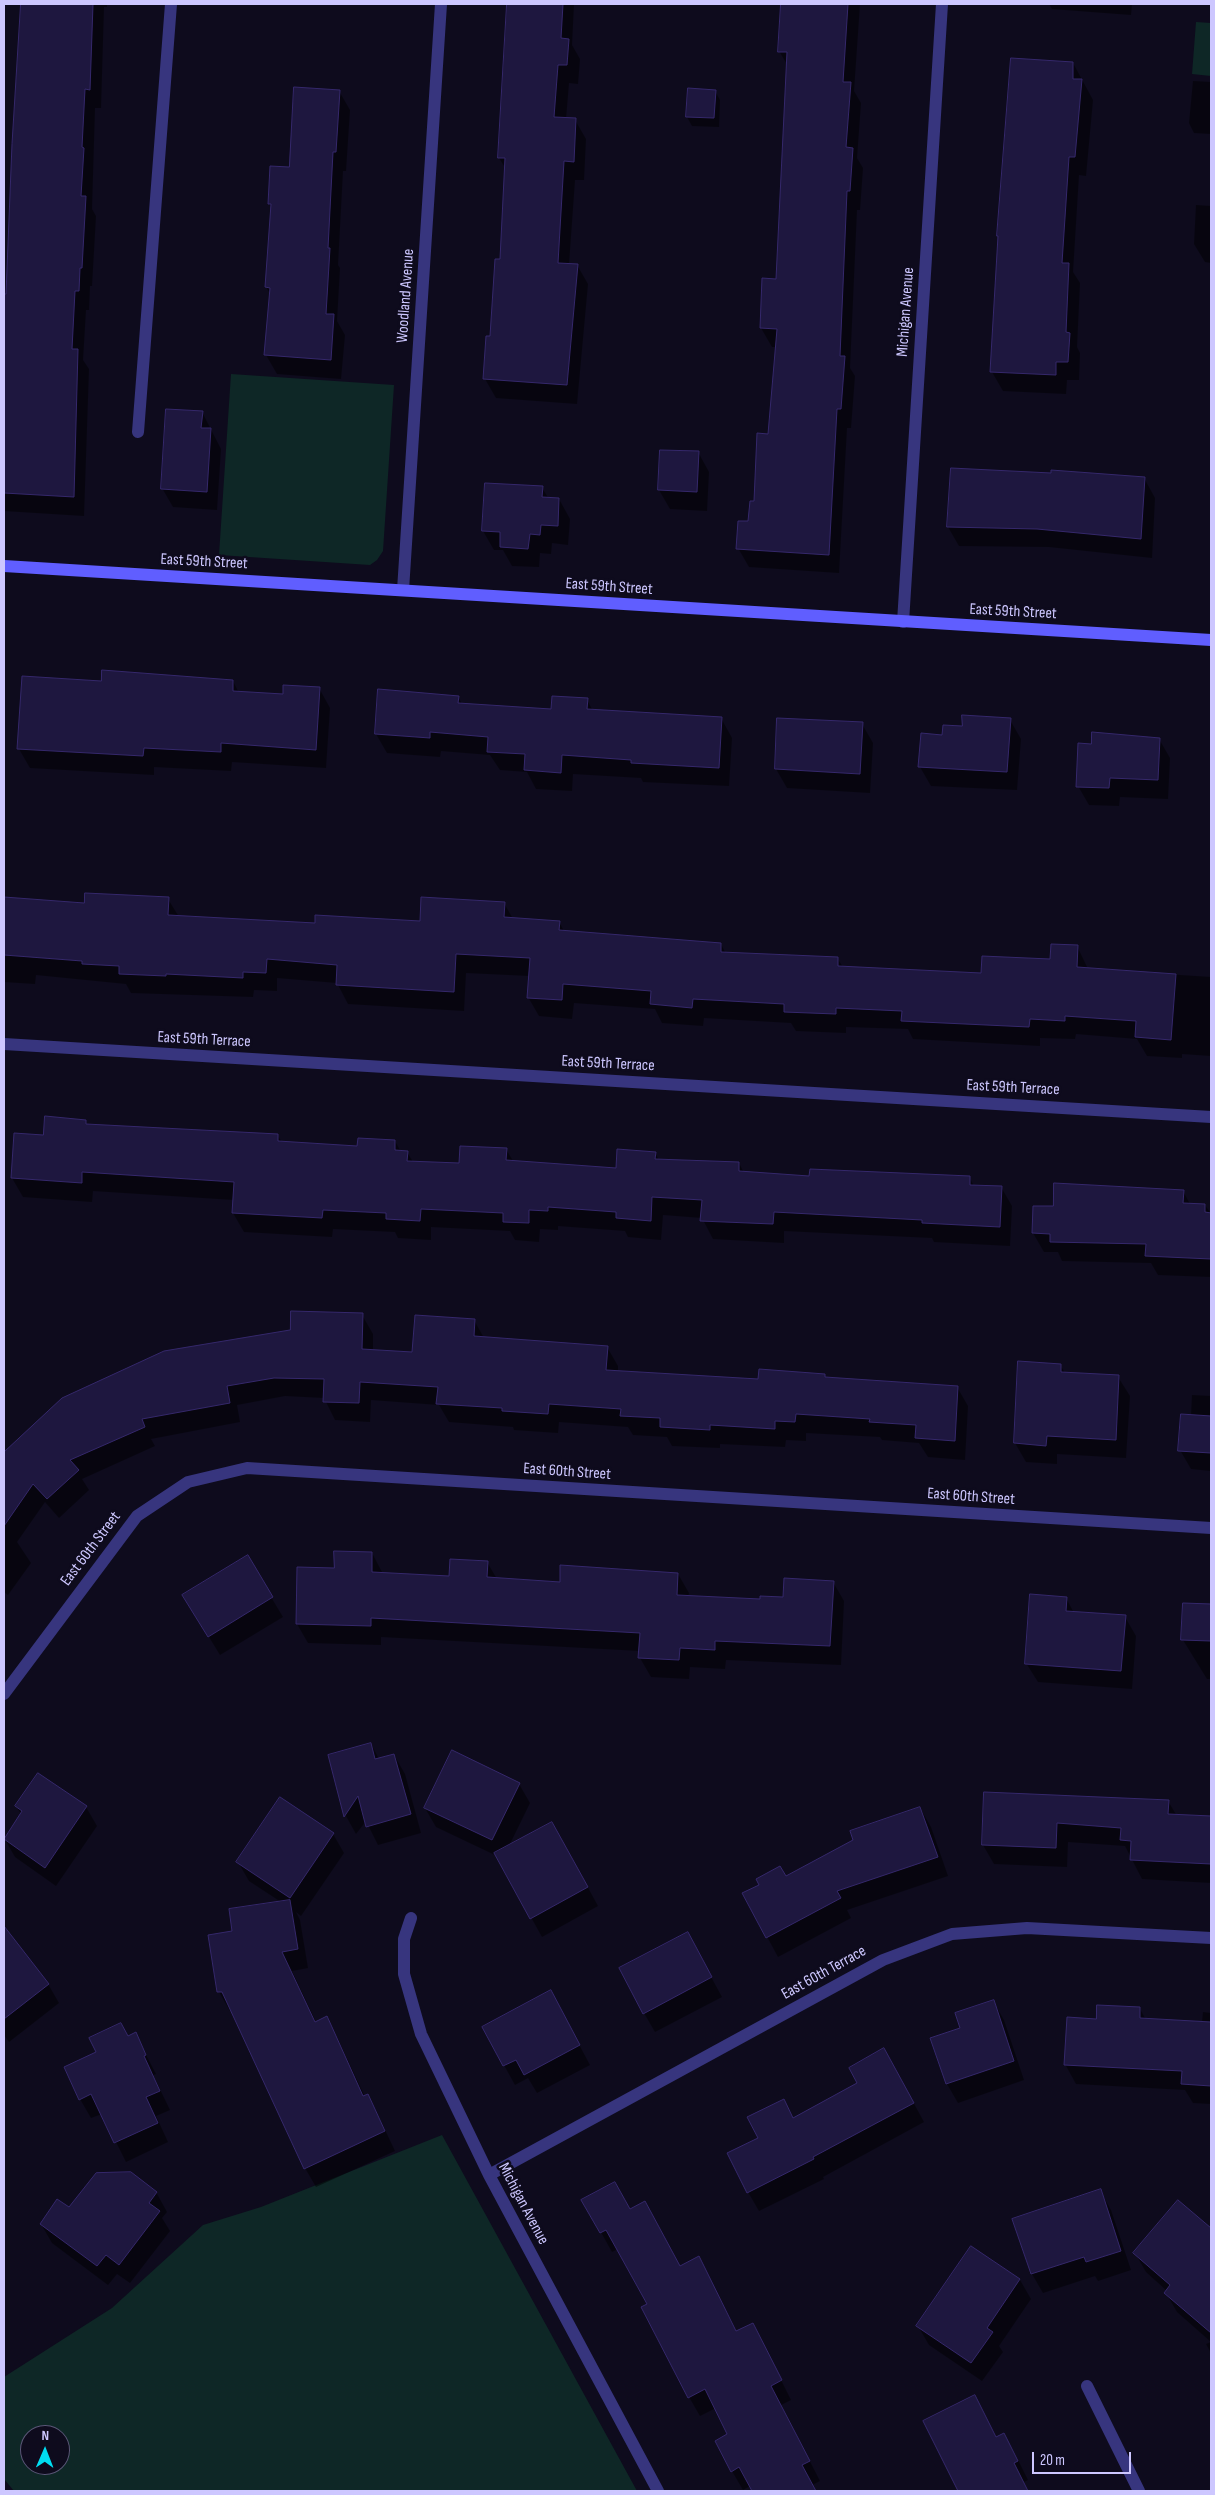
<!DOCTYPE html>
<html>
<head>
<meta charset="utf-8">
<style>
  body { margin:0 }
  #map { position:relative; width:1215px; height:2495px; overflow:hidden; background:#0e0b1d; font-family:"Sofia Sans Condensed",sans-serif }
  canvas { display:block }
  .frame { position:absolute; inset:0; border:5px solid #cdc7ff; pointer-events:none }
  .north { position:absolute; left:20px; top:2425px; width:50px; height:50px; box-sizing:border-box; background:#0e0b1d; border:1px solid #5a5677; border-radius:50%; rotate:1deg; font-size:14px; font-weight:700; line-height:20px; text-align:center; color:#cdc7ff }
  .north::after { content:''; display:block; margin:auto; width:18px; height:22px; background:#00ddf2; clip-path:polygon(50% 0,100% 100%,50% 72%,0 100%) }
  .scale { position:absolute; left:1032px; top:2452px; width:99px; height:22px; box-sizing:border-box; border:2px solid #cdc7ff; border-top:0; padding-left:6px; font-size:15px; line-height:18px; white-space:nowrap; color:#cdc7ff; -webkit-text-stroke:4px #0e0b1d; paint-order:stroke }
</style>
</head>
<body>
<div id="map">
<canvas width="1215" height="2495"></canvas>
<div class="frame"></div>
<div class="north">N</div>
<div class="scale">20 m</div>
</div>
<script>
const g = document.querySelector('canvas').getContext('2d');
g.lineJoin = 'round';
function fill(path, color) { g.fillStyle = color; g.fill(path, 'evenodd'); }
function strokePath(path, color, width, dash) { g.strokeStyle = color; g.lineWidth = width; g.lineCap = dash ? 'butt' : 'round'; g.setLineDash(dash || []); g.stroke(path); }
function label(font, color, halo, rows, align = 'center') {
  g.font = font + ' "Sofia Sans Condensed",sans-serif'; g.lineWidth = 5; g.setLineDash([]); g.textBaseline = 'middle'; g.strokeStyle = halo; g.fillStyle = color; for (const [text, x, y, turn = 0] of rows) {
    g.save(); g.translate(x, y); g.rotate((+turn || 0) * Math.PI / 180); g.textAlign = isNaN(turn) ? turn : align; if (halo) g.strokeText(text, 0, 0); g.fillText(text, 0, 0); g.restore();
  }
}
const green = new Path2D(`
  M 1196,22 L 1211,23 L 1211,76 L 1192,74 Z
  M 231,374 L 394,385 L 383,551 L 377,560 L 370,565 L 219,555 Z
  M 442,2135 L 637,2491 L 14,2491 L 4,2479 L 4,2377 L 112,2308 L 203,2225 L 261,2207 ZM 30,2435 L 60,2435 L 60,2465 L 30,2465 Z`);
const shadow = new Path2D(`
  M 23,4 L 107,4 L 107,7 L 104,7 L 101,108 L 95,108 L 92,209 L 96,216 L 92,286 L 90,286 L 89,310 L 86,310 L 83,360 L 89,369 L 84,516 L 4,511 L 4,313 L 5,295 L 7,295 Z
  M 506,4 L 585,4 L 574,4 L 572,45 L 580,59 L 578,84 L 569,83 L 566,119 L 575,120 L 586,139 L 584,180 L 575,180 L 569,264 L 577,265 L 588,284 L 577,404 L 496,398 L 485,379 L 487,338 L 492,338 L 501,261 L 506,169 L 499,158 Z
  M 782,4 L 860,4 L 854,91 L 861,103 L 857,158 L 863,168 L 860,210 L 857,210 L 850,368 L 855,376 L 851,428 L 847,428 L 839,573 L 749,567 L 738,548 L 750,523 L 769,435 L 777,347 L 772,347 L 761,328 L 777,280 L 788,66 L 779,51 Z
  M 1049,4 L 1132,4 L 1131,15 L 1052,9 Z
  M 1073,63 L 1093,100 L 1086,176 L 1079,175 L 1073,272 L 1080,283 L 1077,347 L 1080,353 L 1079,380 L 1067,380 L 1066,394 L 1003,391 L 992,372 Z
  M 1193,81 L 1211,82 L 1211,134 L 1194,133 L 1189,123 Z
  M 339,91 L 350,110 L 346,171 L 343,171 L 338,265 L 340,268 L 337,321 L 345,335 L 341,379 L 277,374 L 266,355 L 271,295 L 266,287 L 272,209 L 269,204 Z
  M 715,91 L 720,100 L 719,127 L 692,126 L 687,117 Z
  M 1196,205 L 1211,206 L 1211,263 L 1205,262 L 1194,244 Z
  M 202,412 L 221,449 L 217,510 L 173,507 L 162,488 Z
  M 698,452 L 709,472 L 707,511 L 670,509 L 659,490 Z
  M 1144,478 L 1155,498 L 1152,558 L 1049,547 L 959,546 L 948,527 Z
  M 542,488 L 549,499 L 559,499 L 570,519 L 568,545 L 552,543 L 551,554 L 540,553 L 539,567 L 512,566 L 503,550 L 494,550 L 483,531 Z
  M 233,681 L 239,693 L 284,695 L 319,688 L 330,708 L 326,768 L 232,762 L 231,771 L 154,767 L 154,775 L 30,768 L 19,749 Z
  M 458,697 L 462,704 L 553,710 L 587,700 L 593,711 L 721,718 L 732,738 L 729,786 L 643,782 L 641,778 L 573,774 L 572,791 L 536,789 L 527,772 L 500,770 L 490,755 L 441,751 L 440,757 L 387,753 L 376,734 Z
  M 1010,720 L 1021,739 L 1017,790 L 931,786 L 920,767 L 943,736 Z
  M 862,724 L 873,743 L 870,793 L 787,788 L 776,769 Z
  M 1159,739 L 1170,758 L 1168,799 L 1120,797 L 1119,806 L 1089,805 L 1078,786 L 1092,745 Z
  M 4,899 L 86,905 L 168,899 L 179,917 L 316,924 L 421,922 L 504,903 L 513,919 L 559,922 L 564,931 L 721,944 L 726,954 L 837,958 L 843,967 L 982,975 L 1052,961 L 1077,946 L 1088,969 L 1211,977 L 1211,1056 L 1182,1054 L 1182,1058 L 1147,1056 L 1137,1039 L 1076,1034 L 1075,1039 L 1040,1038 L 1040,1046 L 913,1039 L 908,1029 L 846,1027 L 846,1033 L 796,1031 L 791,1023 L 704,1018 L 703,1026 L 662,1023 L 655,1009 L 574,1003 L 572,1019 L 539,1016 L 528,997 L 530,976 L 466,973 L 464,1011 L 348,1004 L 337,983 L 277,978 L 277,991 L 254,990 L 253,997 L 131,993 L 126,984 L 36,975 L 35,984 L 4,982 Z
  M 85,1121 L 88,1125 L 277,1135 L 282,1142 L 358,1147 L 395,1141 L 401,1152 L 407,1152 L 413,1162 L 461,1165 L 506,1149 L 513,1161 L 617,1169 L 655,1153 L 659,1160 L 739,1163 L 744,1173 L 810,1177 L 969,1177 L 974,1186 L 1001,1187 L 1012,1206 L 1010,1246 L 934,1242 L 932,1238 L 784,1231 L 784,1243 L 713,1239 L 702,1218 L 663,1215 L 661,1240 L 628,1237 L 625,1231 L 558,1226 L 558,1230 L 540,1229 L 539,1242 L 515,1240 L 510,1231 L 431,1227 L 431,1240 L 398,1238 L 395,1232 L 333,1229 L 332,1237 L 244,1232 L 233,1213 L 234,1200 L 93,1191 L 92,1202 L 23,1197 L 12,1178 L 44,1136 Z
  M 1183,1191 L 1190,1204 L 1205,1205 L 1211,1214 L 1211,1277 L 1158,1275 L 1151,1263 L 1062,1261 L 1058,1252 L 1044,1252 L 1033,1233 L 1054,1208 Z
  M 362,1315 L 373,1334 L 373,1351 L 413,1353 L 474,1320 L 484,1338 L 607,1347 L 618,1366 L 618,1372 L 759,1381 L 824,1375 L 826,1378 L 957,1387 L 968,1406 L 965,1460 L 928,1457 L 919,1443 L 882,1440 L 880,1437 L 806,1433 L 806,1441 L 786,1440 L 785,1447 L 720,1444 L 720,1448 L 672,1446 L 667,1437 L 633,1435 L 628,1427 L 559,1422 L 558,1433 L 514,1430 L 513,1427 L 449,1422 L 439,1405 L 371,1400 L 370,1422 L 335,1420 L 324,1398 L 285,1396 L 237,1405 L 240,1422 L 151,1439 L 155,1446 L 82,1479 L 89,1490 L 59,1518 L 45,1502 L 17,1542 L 31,1563 L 8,1595 L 4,1592 L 4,1453 L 63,1399 L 291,1331 Z
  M 1060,1365 L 1065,1373 L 1118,1377 L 1130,1396 L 1126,1458 L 1057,1454 L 1057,1464 L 1026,1462 L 1015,1443 Z
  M 1192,1395 L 1211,1396 L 1211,1471 L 1191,1469 L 1180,1450 L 1191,1416 Z
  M 372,1553 L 383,1574 L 450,1577 L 487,1562 L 497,1579 L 561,1583 L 678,1574 L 689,1593 L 688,1597 L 761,1600 L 784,1599 L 833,1582 L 844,1601 L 841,1665 L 726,1660 L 725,1669 L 690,1667 L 689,1679 L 651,1677 L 640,1658 L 640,1651 L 381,1637 L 381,1645 L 308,1643 L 297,1624 L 298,1568 L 335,1569 Z
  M 247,1557 L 283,1617 L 220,1655 L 195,1614 Z
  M 1066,1598 L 1074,1613 L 1125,1617 L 1136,1636 L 1132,1689 L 1038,1682 L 1026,1663 Z
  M 1185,1604 L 1211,1605 L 1211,1679 L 1207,1679 L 1183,1640 Z
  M 371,1744 L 379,1759 L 394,1755 L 405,1774 L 421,1833 L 378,1845 L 366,1821 L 356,1834 L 346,1816 L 329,1756 Z
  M 519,1784 L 530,1803 L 509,1846 L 563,1842 L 598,1906 L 542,1937 L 497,1856 L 436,1827 L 425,1808 Z
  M 986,1794 L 1168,1801 L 1177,1816 L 1211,1818 L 1211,1883 L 1142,1879 L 1125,1846 L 1068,1842 L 1067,1867 L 994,1864 L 983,1845 Z
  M 16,1806 L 86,1807 L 97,1826 L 56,1886 L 15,1857 L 4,1838 L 21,1814 Z
  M 920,1808 L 931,1827 L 948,1876 L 847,1910 L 851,1918 L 778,1957 L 744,1894 L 786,1878 Z
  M 333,1834 L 344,1853 L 301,1916 L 296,1912 L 300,1920 L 308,1968 L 292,1971 L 316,2022 L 326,2018 L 337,2037 L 365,2097 L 367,2096 L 378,2115 L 395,2151 L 316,2187 L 305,2168 L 233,2011 L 230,2011 L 219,1992 L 234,1932 L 281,1902 L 249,1881 L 238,1862 Z
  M 4,1928 L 48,1984 L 59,2003 L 9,2042 L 4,2035 Z
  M 698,1953 L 722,1997 L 655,2032 L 644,2013 Z
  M 993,2001 L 1004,2020 L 1024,2080 L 958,2103 L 947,2084 L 962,2029 Z
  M 1140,2009 L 1146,2020 L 1202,2022 L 1203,2012 L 1211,2013 L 1211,2104 L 1193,2103 L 1185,2090 L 1076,2084 L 1065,2064 L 1098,2020 Z
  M 561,2011 L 590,2065 L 537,2093 L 528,2078 L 515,2085 L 483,2027 Z
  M 135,2034 L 156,2074 L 153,2075 L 170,2110 L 156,2116 L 168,2142 L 126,2162 L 102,2114 L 91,2118 L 80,2099 L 128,2037 Z
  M 895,2069 L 924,2122 L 823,2177 L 824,2179 L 759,2211 L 748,2192 L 759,2138 L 783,2100 L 794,2119 Z
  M 1100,2191 L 1111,2210 L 1131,2270 L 1098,2281 L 1095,2276 L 1043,2293 L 1032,2274 L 1014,2220 Z
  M 156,2192 L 167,2212 L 162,2218 L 170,2231 L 130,2283 L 117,2274 L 108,2285 L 52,2243 L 41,2224 L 69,2209 Z
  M 583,2200 L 630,2211 L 680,2267 L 709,2277 L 737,2332 L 763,2344 L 791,2400 L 781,2405 L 820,2481 L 812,2485 L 816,2491 L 753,2491 L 750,2486 L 743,2490 L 732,2471 L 729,2435 L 716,2408 L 700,2416 L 689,2397 L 648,2305 L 618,2249 L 612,2252 Z
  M 1179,2202 L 1211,2230 L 1211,2342 L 1177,2312 L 1166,2293 L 1167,2291 L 1146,2272 L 1135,2253 Z
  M 971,2248 L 1020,2280 L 1031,2299 L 999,2346 L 1003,2352 L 982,2381 L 929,2345 L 918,2326 Z
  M 1211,2342 L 1211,2353 L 1206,2344 Z
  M 975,2396 L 997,2438 L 1004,2435 L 1015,2454 L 1028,2480 L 1024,2482 L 1028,2491 L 960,2491 L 967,2488 Z`);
const building = new Path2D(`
  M 21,4 L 93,4 L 90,90 L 85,89 L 82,147 L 84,148 L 81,196 L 86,196 L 82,268 L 80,268 L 79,291 L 75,291 L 72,349 L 78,349 L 74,497 L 4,493 L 4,294 L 6,294 L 12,144 Z
  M 507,4 L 563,4 L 561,38 L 569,39 L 567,65 L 558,65 L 554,117 L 576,118 L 574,162 L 564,161 L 558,263 L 578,264 L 567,385 L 483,379 L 486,336 L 490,336 L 495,259 L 500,259 L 505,158 L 498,158 Z
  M 781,4 L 848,4 L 843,82 L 851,82 L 846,147 L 853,148 L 850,191 L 847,191 L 840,356 L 845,356 L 841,409 L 837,409 L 829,555 L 736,549 L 738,521 L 748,521 L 750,501 L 754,501 L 757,433 L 768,434 L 777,329 L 760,328 L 762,278 L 776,279 L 787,52 L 778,52 Z
  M 1011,58 L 1073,62 L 1073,79 L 1082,79 L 1075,157 L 1069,157 L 1062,263 L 1069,263 L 1066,332 L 1070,333 L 1068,362 L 1056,362 L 1056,375 L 990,372 L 998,236 L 997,236 Z
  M 294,87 L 340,90 L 336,152 L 333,152 L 328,248 L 330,248 L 326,314 L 334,314 L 331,360 L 264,355 L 270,288 L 265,287 L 271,204 L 268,204 L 270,166 L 289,167 Z
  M 688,88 L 716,90 L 714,118 L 686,117 Z
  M 166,409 L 203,411 L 201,428 L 211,428 L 207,492 L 161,489 Z
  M 660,450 L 699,451 L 697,492 L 658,490 Z
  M 951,468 L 1051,473 L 1051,470 L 1145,477 L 1141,539 L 1037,529 L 947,527 Z
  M 485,483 L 543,486 L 542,497 L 559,498 L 558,526 L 541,525 L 540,535 L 530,534 L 528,549 L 500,547 L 500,532 L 482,531 Z
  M 102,670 L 233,680 L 233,691 L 283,694 L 283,685 L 320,687 L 316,750 L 221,743 L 221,752 L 144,748 L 143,756 L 17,749 L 22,676 L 101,681 Z
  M 378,689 L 459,696 L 458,703 L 551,709 L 552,696 L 588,698 L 587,709 L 722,717 L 719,768 L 631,763 L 631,760 L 562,755 L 561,773 L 524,770 L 525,754 L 487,752 L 488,737 L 430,732 L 430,738 L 375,734 Z
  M 962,715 L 1011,718 L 1007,772 L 918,767 L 921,733 L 942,735 L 943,725 L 962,726 Z
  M 777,718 L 863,722 L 860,774 L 775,769 Z
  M 1092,732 L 1160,738 L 1158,780 L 1110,778 L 1109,788 L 1076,787 L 1078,743 L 1091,744 Z
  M 85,893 L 169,897 L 168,915 L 315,923 L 315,915 L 420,921 L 421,897 L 505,902 L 504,917 L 560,921 L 559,930 L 721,943 L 721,952 L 838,957 L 838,966 L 981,973 L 982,956 L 1050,959 L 1051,944 L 1078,945 L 1077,967 L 1176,974 L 1171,1040 L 1135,1037 L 1136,1021 L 1065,1016 L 1065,1021 L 1030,1019 L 1029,1027 L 901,1021 L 902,1011 L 836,1008 L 836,1014 L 784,1012 L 784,1004 L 693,999 L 692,1008 L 650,1004 L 651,991 L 563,984 L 562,1000 L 527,998 L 530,958 L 456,954 L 454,992 L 336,985 L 337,965 L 267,959 L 266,973 L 243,972 L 243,978 L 166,974 L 166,976 L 119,974 L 119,966 L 82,964 L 82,961 L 4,955 L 4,897 L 84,903 Z
  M 45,1116 L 86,1120 L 86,1124 L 278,1134 L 278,1141 L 357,1146 L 358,1138 L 395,1140 L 395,1150 L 408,1151 L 407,1161 L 459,1163 L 460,1146 L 507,1148 L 506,1160 L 616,1168 L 617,1149 L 656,1152 L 655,1159 L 739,1162 L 739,1171 L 809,1176 L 810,1169 L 970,1176 L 970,1185 L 1002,1186 L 1000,1227 L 922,1223 L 922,1220 L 774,1212 L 773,1224 L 700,1221 L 702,1200 L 652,1197 L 651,1221 L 616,1218 L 616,1212 L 548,1207 L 548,1211 L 529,1210 L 529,1223 L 503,1222 L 503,1213 L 421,1209 L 420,1221 L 386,1219 L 386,1213 L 323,1210 L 322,1218 L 232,1213 L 234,1182 L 82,1172 L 82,1183 L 11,1178 L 14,1133 L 43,1135 Z
  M 1054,1183 L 1184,1190 L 1183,1203 L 1205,1204 L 1205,1212 L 1211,1213 L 1211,1259 L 1145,1256 L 1146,1244 L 1050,1242 L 1050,1234 L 1032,1233 L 1033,1206 L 1053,1206 Z
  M 291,1311 L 363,1313 L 362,1349 L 412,1352 L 415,1315 L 475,1319 L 474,1336 L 608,1346 L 606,1370 L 758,1379 L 759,1369 L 825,1374 L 825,1377 L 958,1386 L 955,1441 L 915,1438 L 916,1425 L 869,1422 L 870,1419 L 796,1414 L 795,1422 L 775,1421 L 775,1429 L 710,1425 L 710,1430 L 660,1427 L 660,1418 L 620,1416 L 621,1409 L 549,1404 L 548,1414 L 502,1411 L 502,1408 L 436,1404 L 438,1387 L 360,1382 L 359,1403 L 323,1402 L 324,1379 L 274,1378 L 227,1386 L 230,1403 L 142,1419 L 145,1427 L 70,1460 L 79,1470 L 47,1499 L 33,1484 L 4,1526 L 4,1452 L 62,1398 L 164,1351 L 290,1330 Z
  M 1018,1361 L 1061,1364 L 1061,1372 L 1119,1375 L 1116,1440 L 1047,1436 L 1046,1446 L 1014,1443 Z
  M 1181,1414 L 1211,1416 L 1211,1453 L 1178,1451 Z
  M 334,1551 L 372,1552 L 372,1572 L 449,1576 L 450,1559 L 488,1561 L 487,1577 L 560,1582 L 560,1565 L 678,1573 L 677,1595 L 760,1599 L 760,1596 L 783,1597 L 784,1578 L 834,1581 L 830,1646 L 715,1641 L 715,1650 L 680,1648 L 679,1660 L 638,1658 L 640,1633 L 371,1618 L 371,1626 L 296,1624 L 297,1567 L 334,1568 Z
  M 248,1555 L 273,1597 L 208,1637 L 182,1595 Z
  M 1030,1594 L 1067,1597 L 1066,1611 L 1126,1615 L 1121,1671 L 1025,1664 Z
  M 1183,1603 L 1211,1604 L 1211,1641 L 1181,1640 Z
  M 371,1743 L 375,1759 L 394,1754 L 411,1814 L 366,1827 L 358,1796 L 344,1817 L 328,1755 Z
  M 452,1750 L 520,1783 L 492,1840 L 424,1808 Z
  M 38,1773 L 87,1806 L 45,1868 L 4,1839 L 22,1811 L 15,1806 Z
  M 984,1792 L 1169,1800 L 1168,1814 L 1211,1816 L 1211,1864 L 1130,1860 L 1131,1841 L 1120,1840 L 1121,1828 L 1057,1823 L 1056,1848 L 982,1845 Z
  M 280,1797 L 334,1833 L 290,1898 L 236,1862 Z
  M 920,1807 L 938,1857 L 837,1891 L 841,1898 L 766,1938 L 742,1893 L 759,1885 L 756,1879 L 780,1866 L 786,1876 L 853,1840 L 850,1831 Z
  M 552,1822 L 588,1887 L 530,1919 L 494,1853 Z
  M 290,1900 L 298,1949 L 282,1952 L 315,2022 L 327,2016 L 363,2096 L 368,2094 L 385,2131 L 304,2169 L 222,1992 L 217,1992 L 208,1935 L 232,1931 L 229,1909 Z
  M 4,1926 L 49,1984 L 4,2019 Z
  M 688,1932 L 712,1977 L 643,2014 L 619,1968 Z
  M 551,1990 L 580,2045 L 524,2075 L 516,2060 L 503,2066 L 482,2027 Z
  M 994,2000 L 1014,2061 L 946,2084 L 930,2038 L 960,2028 L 955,2013 Z
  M 1097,2005 L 1140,2007 L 1140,2018 L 1211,2022 L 1211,2086 L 1181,2084 L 1182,2071 L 1064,2065 L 1067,2017 L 1096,2019 Z
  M 121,2023 L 128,2036 L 136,2032 L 146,2055 L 144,2056 L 160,2091 L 146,2097 L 158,2123 L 114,2143 L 91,2094 L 79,2100 L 64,2067 L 96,2052 L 89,2038 Z
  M 884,2048 L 914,2103 L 813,2157 L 814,2159 L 747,2193 L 727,2153 L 758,2138 L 747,2117 L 784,2099 L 793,2118 L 857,2083 L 849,2068 Z
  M 131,2172 L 157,2192 L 149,2203 L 160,2211 L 119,2265 L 106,2255 L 97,2266 L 40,2224 L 57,2199 L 69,2207 L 96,2173 Z
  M 615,2182 L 630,2209 L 645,2201 L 680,2266 L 699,2256 L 736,2331 L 753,2323 L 782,2380 L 771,2386 L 810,2461 L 802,2465 L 816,2491 L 752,2491 L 739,2467 L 731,2472 L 715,2441 L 727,2434 L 705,2389 L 688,2398 L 641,2307 L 647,2304 L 606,2230 L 600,2233 L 581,2200 Z
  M 1101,2189 L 1121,2251 L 1086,2262 L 1084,2257 L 1031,2274 L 1012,2219 Z
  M 1178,2200 L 1211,2228 L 1211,2333 L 1164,2293 L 1170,2285 L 1133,2253 Z
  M 971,2246 L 1020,2279 L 987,2328 L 993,2332 L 971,2363 L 916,2326 Z
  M 975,2395 L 996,2437 L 1004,2433 L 1018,2461 L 1014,2463 L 1028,2491 L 958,2491 L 923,2421 Z`);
const lane = new Path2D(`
  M 138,432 L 171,4`);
const street = new Path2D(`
  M 403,590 L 441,4
  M 903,622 L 942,4
  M 4,1044 L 1211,1117
  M 4,1694 L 137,1516 L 188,1482 L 247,1468 L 1211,1528
  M 411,1918 L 404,1939 L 404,1974 L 421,2034 L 489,2175 L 658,2491
  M 489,2175 L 883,1960 L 952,1934 L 1027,1928 L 1211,1938
  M 1087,2386 L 1139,2491`);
const secondary = new Path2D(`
  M 4,566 L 1211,640`);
const streetNames = [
  ["Woodland Avenue",406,296,-86],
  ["Michigan Avenue",906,312,-86],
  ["East 59th Street",204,562,3],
  ["East 59th Street",609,587,4],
  ["East 59th Street",1013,612,3],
  ["East 59th Terrace",204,1040,3],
  ["East 59th Terrace",608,1064,3],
  ["East 59th Terrace",1013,1088,3],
  ["East 60th Street",567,1472,4],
  ["East 60th Street",971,1497,4],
  ["East 60th Street",91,1549,-53],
  ["East 60th Terrace",824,1973,-29],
  ["Michigan Avenue",523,2204,62]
];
fill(green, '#0e2726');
fill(shadow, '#0007');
fill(building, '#1e173f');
strokePath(building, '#35286b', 1);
strokePath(lane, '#37357e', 12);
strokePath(street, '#37357e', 12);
strokePath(secondary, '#605eff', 12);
label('16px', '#cdc7ff', '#0e0b1d', streetNames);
</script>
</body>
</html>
